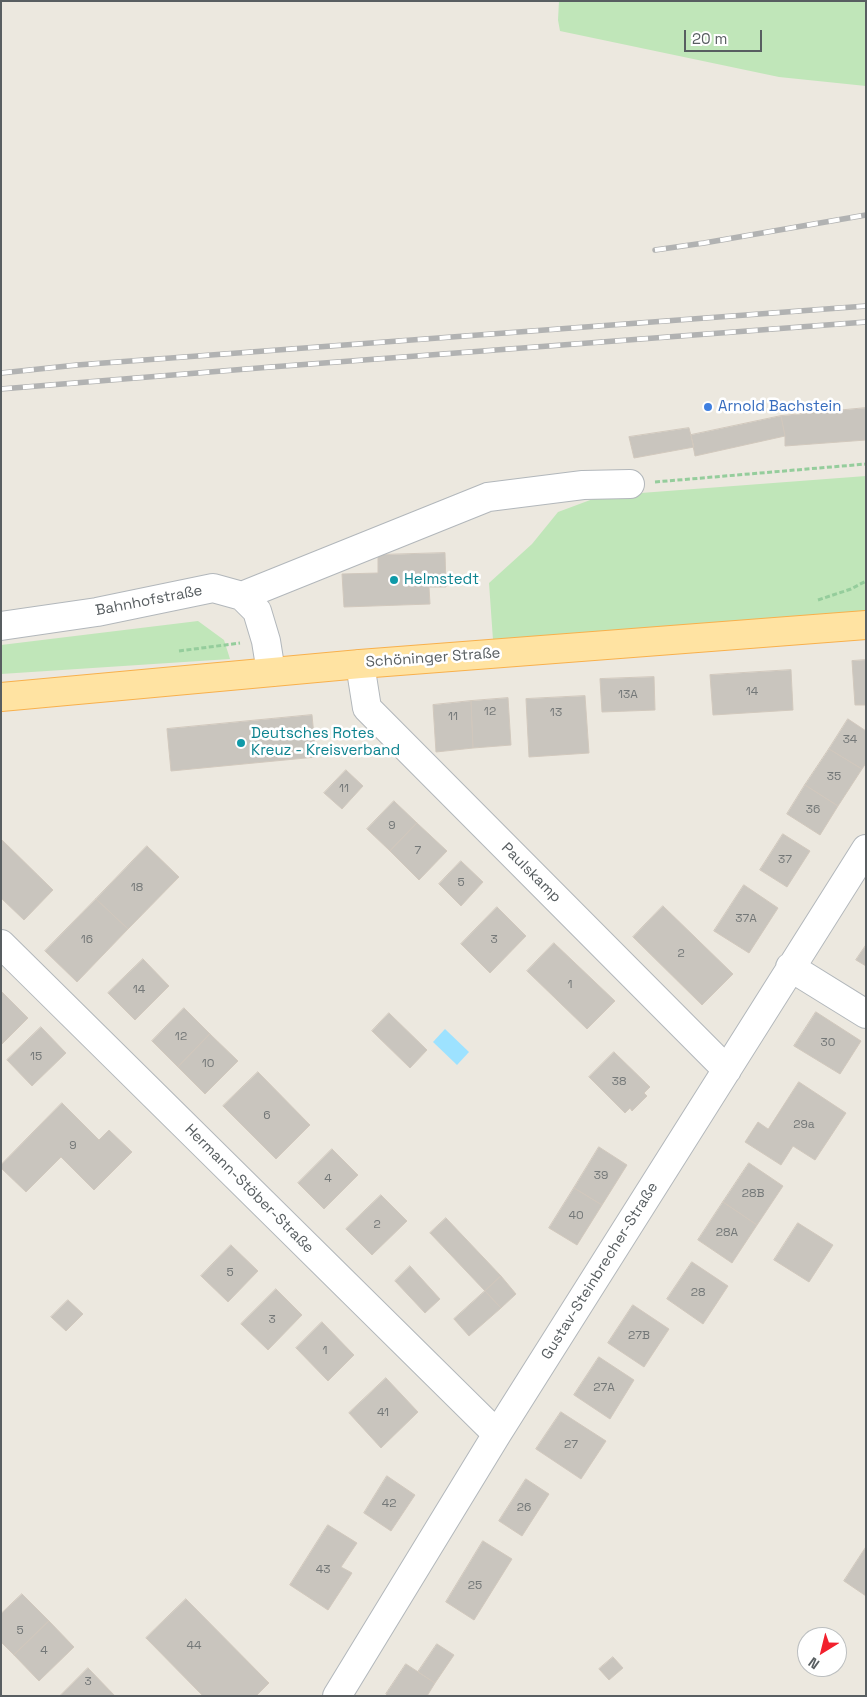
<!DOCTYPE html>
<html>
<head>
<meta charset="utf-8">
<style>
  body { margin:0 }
  #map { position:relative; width:867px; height:1697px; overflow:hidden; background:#ece8df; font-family:"Space Grotesk",sans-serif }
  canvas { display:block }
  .frame { position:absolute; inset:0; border:2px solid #585e61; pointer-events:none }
  .north { position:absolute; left:797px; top:1627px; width:50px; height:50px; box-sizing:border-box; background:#fff; border:1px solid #bcbfc0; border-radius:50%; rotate:216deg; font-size:14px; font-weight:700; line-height:20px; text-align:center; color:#585e61 }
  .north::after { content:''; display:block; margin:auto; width:18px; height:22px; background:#f2202d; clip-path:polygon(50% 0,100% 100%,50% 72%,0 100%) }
  .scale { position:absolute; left:684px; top:30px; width:78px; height:22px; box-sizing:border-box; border:2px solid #585e61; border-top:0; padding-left:6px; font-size:15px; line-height:18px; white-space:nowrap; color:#585e61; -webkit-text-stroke:4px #fff; paint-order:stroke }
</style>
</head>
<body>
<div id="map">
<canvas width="867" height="1697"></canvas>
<div class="frame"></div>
<div class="north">N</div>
<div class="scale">20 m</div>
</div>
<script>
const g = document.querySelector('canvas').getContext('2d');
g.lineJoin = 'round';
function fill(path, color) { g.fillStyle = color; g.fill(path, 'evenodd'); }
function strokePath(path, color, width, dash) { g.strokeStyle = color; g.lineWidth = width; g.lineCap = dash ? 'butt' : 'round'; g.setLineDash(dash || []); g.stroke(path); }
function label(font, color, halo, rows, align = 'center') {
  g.font = font + ' "Space Grotesk",sans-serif'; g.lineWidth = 5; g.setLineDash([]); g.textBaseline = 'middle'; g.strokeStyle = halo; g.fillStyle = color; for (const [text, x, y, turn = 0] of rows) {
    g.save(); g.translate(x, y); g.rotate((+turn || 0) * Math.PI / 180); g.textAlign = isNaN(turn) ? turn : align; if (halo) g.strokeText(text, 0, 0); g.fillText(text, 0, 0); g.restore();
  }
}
const green = new Path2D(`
  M 559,1 L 866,1 L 866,86 L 779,77 L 560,31 L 558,20 Z
  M 866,476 L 866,615 L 493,640 L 489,583 L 532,544 L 558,512 L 601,496 Z
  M 198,621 L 224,640 L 230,659 L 1,674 L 1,645 Z`);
const water = new Path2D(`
  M 445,1029 L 469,1052 L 457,1065 L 433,1042 Z`);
const building = new Path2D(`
  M 866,408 L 866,440 L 785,446 L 785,436 L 781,416 Z
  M 781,416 L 785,436 L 695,456 L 691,435 Z
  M 689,428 L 694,447 L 634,458 L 629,437 Z
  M 445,553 L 446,587 L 429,587 L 430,604 L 344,607 L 342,574 L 378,573 L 378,555 Z
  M 866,660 L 866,705 L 855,705 L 852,661 Z
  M 791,670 L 793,710 L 713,715 L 710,675 Z
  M 654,677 L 655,710 L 602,712 L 600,679 Z
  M 585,696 L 589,753 L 529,757 L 526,699 Z
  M 508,698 L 511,745 L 473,748 L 471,701 Z
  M 471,701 L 473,748 L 436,752 L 433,705 Z
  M 312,715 L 316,757 L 171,771 L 167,729 Z
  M 848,719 L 866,731 L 866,763 L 862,769 L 829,749 Z
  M 829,749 L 862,769 L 838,806 L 805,785 Z
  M 346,770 L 363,786 L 342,809 L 324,793 Z
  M 805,785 L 838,806 L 820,835 L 787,814 Z
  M 394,801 L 417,823 L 390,851 L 367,829 Z
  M 417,823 L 447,851 L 419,880 L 390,851 Z
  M 783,834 L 810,851 L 787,887 L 760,870 Z
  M 1,839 L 53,890 L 24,920 L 1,898 Z
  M 147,846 L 179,877 L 128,929 L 96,899 Z
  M 461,861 L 483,882 L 461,906 L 439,884 Z
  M 744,885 L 778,908 L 749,953 L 714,931 Z
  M 96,899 L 128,929 L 77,982 L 45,951 Z
  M 663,906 L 733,974 L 702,1005 L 633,937 Z
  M 497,907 L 526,936 L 490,973 L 461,944 Z
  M 554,943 L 615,1001 L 587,1029 L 527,971 Z
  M 866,945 L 866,966 L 856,960 Z
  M 143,959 L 169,986 L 135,1020 L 108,993 Z
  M 1,991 L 28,1018 L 1,1045 Z
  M 184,1008 L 210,1034 L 178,1067 L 152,1041 Z
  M 816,1012 L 861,1041 L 840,1074 L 794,1046 Z
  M 389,1013 L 427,1050 L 410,1068 L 372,1031 Z
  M 41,1027 L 66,1053 L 32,1086 L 7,1060 Z
  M 210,1034 L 238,1061 L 205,1094 L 178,1067 Z
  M 614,1052 L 650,1087 L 644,1093 L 647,1096 L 632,1111 L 630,1108 L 625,1113 L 589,1077 Z
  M 258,1072 L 310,1125 L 276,1159 L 223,1106 Z
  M 799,1082 L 846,1113 L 815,1160 L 793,1146 L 781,1165 L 745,1142 L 758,1122 L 768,1129 Z
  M 62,1103 L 99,1140 L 109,1130 L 132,1152 L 94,1190 L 61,1157 L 26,1192 L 1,1168 L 1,1165 Z
  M 599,1147 L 627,1165 L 602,1205 L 574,1188 Z
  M 332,1149 L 358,1175 L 324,1209 L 298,1183 Z
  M 749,1163 L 783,1186 L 757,1225 L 723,1202 Z
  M 574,1188 L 602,1205 L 577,1245 L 549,1228 Z
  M 381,1195 L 407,1221 L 372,1255 L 346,1229 Z
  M 723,1202 L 757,1225 L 732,1263 L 698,1240 Z
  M 446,1218 L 501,1276 L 485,1291 L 430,1233 Z
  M 798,1223 L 833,1245 L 809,1282 L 774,1260 Z
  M 231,1245 L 258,1271 L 228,1302 L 201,1276 Z
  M 692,1262 L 728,1286 L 703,1324 L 667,1299 Z
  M 410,1266 L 440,1299 L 425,1313 L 395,1281 Z
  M 501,1276 L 516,1294 L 501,1308 L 485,1291 Z
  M 276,1289 L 302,1315 L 268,1350 L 241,1324 Z
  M 485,1291 L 501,1308 L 469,1336 L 454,1319 Z
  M 68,1300 L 83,1314 L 66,1331 L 51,1317 Z
  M 633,1305 L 669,1329 L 644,1367 L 608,1343 Z
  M 322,1322 L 354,1355 L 328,1381 L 296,1348 Z
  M 599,1357 L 634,1380 L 610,1419 L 574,1395 Z
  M 386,1378 L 418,1412 L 381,1448 L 349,1413 Z
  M 561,1412 L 606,1441 L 581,1479 L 536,1449 Z
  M 387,1476 L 415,1495 L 391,1531 L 364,1513 Z
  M 526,1479 L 549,1494 L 522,1536 L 499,1521 Z
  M 328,1525 L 357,1543 L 341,1567 L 352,1573 L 328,1610 L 290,1585 Z
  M 483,1541 L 512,1559 L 474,1620 L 446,1602 Z
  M 866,1547 L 866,1596 L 844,1581 Z
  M 22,1594 L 49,1621 L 14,1655 L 1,1642 L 1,1614 Z
  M 186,1599 L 269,1683 L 256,1696 L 203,1696 L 146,1638 Z
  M 49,1621 L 74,1647 L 39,1681 L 14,1655 Z
  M 437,1644 L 454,1655 L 435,1683 L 418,1672 Z
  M 613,1657 L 623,1668 L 609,1680 L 599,1669 Z
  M 406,1664 L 435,1683 L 427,1696 L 388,1696 L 386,1694 Z
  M 88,1668 L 115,1696 L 60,1696 Z`);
const path = new Path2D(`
  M 655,482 L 866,464
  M 818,600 L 851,589 L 866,581
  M 179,651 L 240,643`);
const minor = new Path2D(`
  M 242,596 L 488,497 L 583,485 L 630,484
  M 1,626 L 97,612 L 213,588 L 242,596 L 257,611 L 266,641 L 271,672
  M 360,664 L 367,708 L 727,1070
  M 1,944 L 497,1434
  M 790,967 L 866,1014
  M 337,1696 L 497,1434 L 866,849`);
const major = new Path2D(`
  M 1,697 L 360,664 L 866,625`);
const rail = new Path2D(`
  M 655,250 L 704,243 L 866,215
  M 1,373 L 77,365 L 866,306
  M 1,389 L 271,367 L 866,322`);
const markers = [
  [708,407,5,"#3f7fe0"],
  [394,580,5,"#0f9aa8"],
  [241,743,5,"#0f9aa8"]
];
const numberNames = [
  ["14",752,692],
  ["13A",628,695],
  ["12",490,712],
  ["13",556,713],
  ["11",453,717],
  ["34",850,740],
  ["35",834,777],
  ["11",344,789],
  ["36",813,810],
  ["9",392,826],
  ["7",418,851],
  ["37",785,860],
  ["5",461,883],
  ["18",137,888],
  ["37A",746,919],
  ["16",87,940],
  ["3",494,940],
  ["2",681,954],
  ["1",570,985],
  ["14",139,990],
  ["12",181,1037],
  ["30",828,1043],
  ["15",36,1057],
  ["10",208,1064],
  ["38",619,1082],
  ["6",267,1116],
  ["29a",804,1125],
  ["9",73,1146],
  ["39",601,1176],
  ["4",328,1179],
  ["28B",753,1194],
  ["40",576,1216],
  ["2",377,1225],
  ["28A",727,1233],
  ["5",230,1273],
  ["28",698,1293],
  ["3",272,1320],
  ["27B",639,1336],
  ["1",325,1351],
  ["27A",604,1388],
  ["41",383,1413],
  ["27",571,1445],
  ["42",389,1504],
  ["26",524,1508],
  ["43",323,1570],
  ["25",475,1586],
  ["5",20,1631],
  ["44",194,1646],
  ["4",44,1651],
  ["3",88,1682]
];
const shopNames = [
  ["Arnold Bachstein",718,407]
];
const cultureNames = [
  ["Helmstedt",404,580],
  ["Deutsches Rotes",251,734],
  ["Kreuz - Kreisverband",251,751]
];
const streetNames = [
  ["Bahnhofstraße",149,601,-11],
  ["Schöninger Straße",433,658,-4],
  ["Paulskamp",531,873,45],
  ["Hermann-Stöber-Straße",249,1189,45],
  ["Gustav-Steinbrecher-Straße",600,1271,-58]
];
fill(green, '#c0e6b9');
fill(water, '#9de2ff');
fill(building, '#c9c5be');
strokePath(building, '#d1c8bd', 1);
strokePath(minor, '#b2b7bb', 30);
strokePath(major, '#f8b04c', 30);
strokePath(path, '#95cd9c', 3, [5, 2.5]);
strokePath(minor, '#fff', 28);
strokePath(major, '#ffe3a2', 28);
strokePath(rail, '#b1b2b2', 5.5);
strokePath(rail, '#fff', 4, [11]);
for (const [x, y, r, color] of markers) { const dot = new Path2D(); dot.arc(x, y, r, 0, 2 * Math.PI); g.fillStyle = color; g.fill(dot); strokePath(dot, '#fff', 2); }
label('12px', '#747878', null, numberNames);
label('15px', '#366cbe', '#fff', shopNames, 'left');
label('15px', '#0d838f', '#fff', cultureNames, 'left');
label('15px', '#585e61', '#fff', streetNames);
</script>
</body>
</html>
